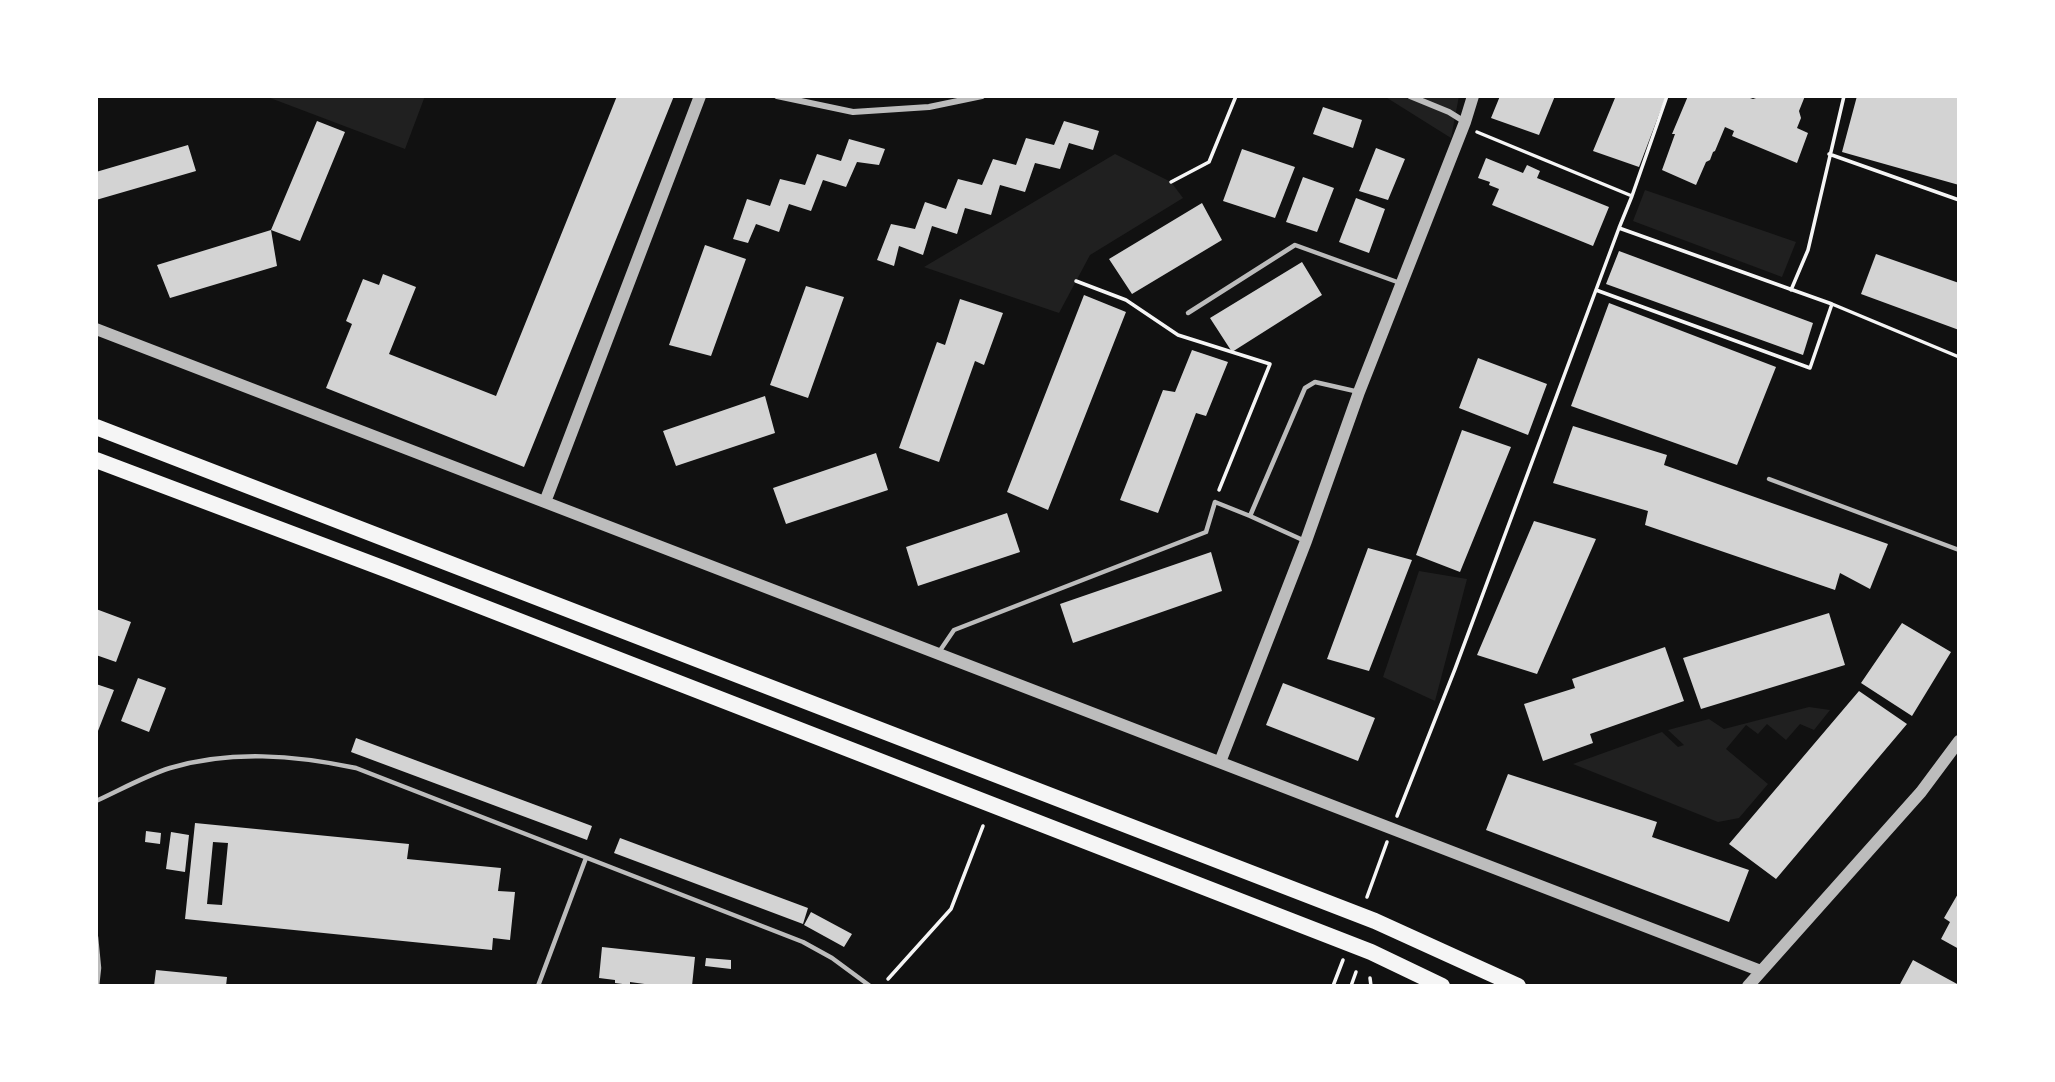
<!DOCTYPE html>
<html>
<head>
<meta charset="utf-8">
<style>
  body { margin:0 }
  #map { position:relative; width:2055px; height:1082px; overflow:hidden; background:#111; font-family:"IBM Plex Sans",sans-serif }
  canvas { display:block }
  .frame { position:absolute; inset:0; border:98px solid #fff; pointer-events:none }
</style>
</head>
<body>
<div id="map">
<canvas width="2055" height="1082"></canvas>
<div class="frame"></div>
</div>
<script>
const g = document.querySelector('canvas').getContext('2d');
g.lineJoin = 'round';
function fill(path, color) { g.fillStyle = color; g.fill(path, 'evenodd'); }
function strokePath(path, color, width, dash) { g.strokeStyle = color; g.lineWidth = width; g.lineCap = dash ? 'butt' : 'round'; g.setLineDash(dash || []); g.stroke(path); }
const green = new Path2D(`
  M 265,96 L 425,96 L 405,149 Z
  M 1384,96 L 1459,96 L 1451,138 Z
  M 1115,154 L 1171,182 L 1183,198 L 1090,255 L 1059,313 L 924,267 Z
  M 1645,190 L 1796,242 L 1782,277 L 1633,221 Z
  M 1419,571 L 1467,579 L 1435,701 L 1383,677 Z
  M 1809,707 L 1830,710 L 1814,730 L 1800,724 L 1786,740 L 1767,724 L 1758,734 L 1746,725 L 1726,749 L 1768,784 L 1739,818 L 1718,822 L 1573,764 L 1662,732 L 1678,747 L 1684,745 L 1668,730 L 1709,719 L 1724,729 Z`);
const building = new Path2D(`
  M 617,96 L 674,96 L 524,467 L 326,388 L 352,324 L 346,321 L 363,279 L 379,285 L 383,274 L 416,287 L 389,354 L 496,396 Z
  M 1500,96 L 1555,96 L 1539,135 L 1491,118 Z
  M 1666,96 L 1639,167 L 1593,151 L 1615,98 L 1610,96 Z
  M 1688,96 L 1744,96 L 1753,99 L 1762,96 L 1805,96 L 1799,111 L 1801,118 L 1797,128 L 1808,133 L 1797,163 L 1732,136 L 1734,131 L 1725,127 L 1715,151 L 1713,152 L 1710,160 L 1706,162 L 1696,185 L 1662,170 L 1675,134 L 1672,134 Z
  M 1857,96 L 1959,96 L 1959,185 L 1842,152 Z
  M 1323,107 L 1362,120 L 1353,148 L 1313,134 Z
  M 317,121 L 345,132 L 300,241 L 271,230 L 277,266 L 170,298 L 157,265 L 271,230 Z
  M 1064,121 L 1099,131 L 1093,150 L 1069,143 L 1060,169 L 1035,163 L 1025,192 L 1000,185 L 991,215 L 965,208 L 957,234 L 932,226 L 923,255 L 899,246 L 894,266 L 877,260 L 891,224 L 915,229 L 925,202 L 946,209 L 958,179 L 982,185 L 993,159 L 1016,165 L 1026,138 L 1054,145 Z
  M 849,139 L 885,149 L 879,165 L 857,162 L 846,187 L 823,180 L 811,211 L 789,204 L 779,232 L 756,224 L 748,243 L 733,239 L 747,199 L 770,206 L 780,179 L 805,185 L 817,154 L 841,161 Z
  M 188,145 L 196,171 L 96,200 L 96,172 Z
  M 1376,148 L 1405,159 L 1388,200 L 1359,191 Z
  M 1242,149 L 1295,167 L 1275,218 L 1223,201 Z
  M 1486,158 L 1523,173 L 1527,165 L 1540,171 L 1537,178 L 1609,207 L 1593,246 L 1492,205 L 1499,189 L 1489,185 L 1490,182 L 1478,178 Z
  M 1303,177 L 1334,188 L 1317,232 L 1286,222 Z
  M 1356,198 L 1385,209 L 1369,253 L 1339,242 Z
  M 1202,203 L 1222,240 L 1132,294 L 1109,259 Z
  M 705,245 L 746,259 L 711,356 L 669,345 Z
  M 1619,251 L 1813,323 L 1803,355 L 1606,284 Z
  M 1876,254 L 1959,283 L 1959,330 L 1861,294 Z
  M 1302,262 L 1322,295 L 1232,352 L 1210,318 Z
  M 806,286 L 844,297 L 808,398 L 770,385 Z
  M 1084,295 L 1126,312 L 1048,510 L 1007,492 Z
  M 960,299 L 1003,313 L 984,365 L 975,361 L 939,462 L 899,448 L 937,342 L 945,345 Z
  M 1609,303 L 1776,367 L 1737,465 L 1571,406 Z
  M 1192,350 L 1228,362 L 1206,416 L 1196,413 L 1158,513 L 1120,500 L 1163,390 L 1175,392 Z
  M 1478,358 L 1547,384 L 1528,435 L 1459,408 Z
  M 765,396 L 775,433 L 676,466 L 663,431 Z
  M 1573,426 L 1667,455 L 1664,465 L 1888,544 L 1870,589 L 1840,573 L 1835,590 L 1645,525 L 1648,511 L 1553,483 Z
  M 1462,430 L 1511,447 L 1460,572 L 1416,555 Z
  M 876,453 L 888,490 L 786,524 L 773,488 Z
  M 1007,513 L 1020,552 L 918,586 L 906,547 Z
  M 1534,521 L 1596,539 L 1537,674 L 1477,655 Z
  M 1368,548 L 1412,560 L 1369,671 L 1327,659 Z
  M 1211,552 L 1222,591 L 1073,643 L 1060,604 Z
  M 96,609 L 131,622 L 116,662 L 96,655 Z
  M 1829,613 L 1845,665 L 1701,709 L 1683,658 Z
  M 1902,623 L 1951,652 L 1912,716 L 1861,683 Z
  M 1665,647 L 1684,701 L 1590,734 L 1593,743 L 1543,761 L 1524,704 L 1575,688 L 1572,679 Z
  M 138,678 L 166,688 L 149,732 L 121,721 Z
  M 1283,683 L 1375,718 L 1358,761 L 1266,725 Z
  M 96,684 L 114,690 L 96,736 Z
  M 1859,691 L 1907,724 L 1776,879 L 1729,844 Z
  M 356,738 L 592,826 L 587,840 L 351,752 Z
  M 1508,774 L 1657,822 L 1652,837 L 1749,870 L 1729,922 L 1486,830 Z
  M 195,823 L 409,844 L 407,859 L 501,868 L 498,891 L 515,892 L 510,940 L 493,938 L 492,950 L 185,919 ZM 213,842 L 228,843 L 222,905 L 207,904 Z
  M 146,831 L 161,833 L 160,844 L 145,842 Z
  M 171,832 L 189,835 L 185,872 L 166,869 Z
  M 620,838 L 808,908 L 803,924 L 614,853 Z
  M 1959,892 L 1959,949 L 1941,939 L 1950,922 L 1944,918 Z
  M 811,912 L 852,934 L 844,947 L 804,925 Z
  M 602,947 L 695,957 L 692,986 L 659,986 L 630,982 L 630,985 L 615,983 L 615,980 L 599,978 Z
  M 706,958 L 731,960 L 731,969 L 705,966 Z
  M 1913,960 L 1959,985 L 1959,986 L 1899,986 Z
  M 156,970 L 227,977 L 226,986 L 154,986 Z`);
const path = new Path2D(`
  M 1477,132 L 1632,196 L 1619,228 L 1832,304 L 1959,357
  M 1829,154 L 1959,200
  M 1171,182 L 1209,162 L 1236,96
  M 1632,196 L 1667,96
  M 1076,281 L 1126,300 L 1178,335 L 1270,364 L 1219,490
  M 1596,290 L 1810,368 L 1832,304
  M 1791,290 L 1808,250 L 1844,96
  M 1397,816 L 1455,669 L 1619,228
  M 1367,897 L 1387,842
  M 1370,978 L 1371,986
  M 888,979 L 951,909 L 983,826
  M 1333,986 L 1343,960
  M 1351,986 L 1356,972`);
const service = new Path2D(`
  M 1188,313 L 1295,245 L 1400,283
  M 1769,479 L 1959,550
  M 1305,541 L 1250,516 L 1305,388 L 1315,382 L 1359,392
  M 939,652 L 954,630 L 1206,532 L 1215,502 L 1250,516
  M 96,801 C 120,790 145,776 170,768 C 231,750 294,755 356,768 L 803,942 L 832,958 L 870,986
  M 96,937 L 99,968 L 97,986
  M 538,986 L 586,858`);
const pedestrian = new Path2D(`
  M 777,96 L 853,112 L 929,107 L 982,96
  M 1410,96 L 1449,112 L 1465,122`);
const tertiary = new Path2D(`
  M 96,329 L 1761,971
  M 545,502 L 700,96
  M 1220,762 L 1306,541 L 1359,392 L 1465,122 L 1473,96
  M 1748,986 L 1921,792 L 1959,741`);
const primary = new Path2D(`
  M 96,427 L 1375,921 L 1518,986
  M 96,460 L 393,572 L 1371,952 L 1442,986`);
fill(green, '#202020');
fill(building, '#d3d3d3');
strokePath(path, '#f5f5f5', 3.5);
strokePath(service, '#bcbcbc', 4.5);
strokePath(pedestrian, '#bcbcbc', 6);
strokePath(tertiary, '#bcbcbc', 12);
strokePath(primary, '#f5f5f5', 16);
</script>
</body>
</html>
